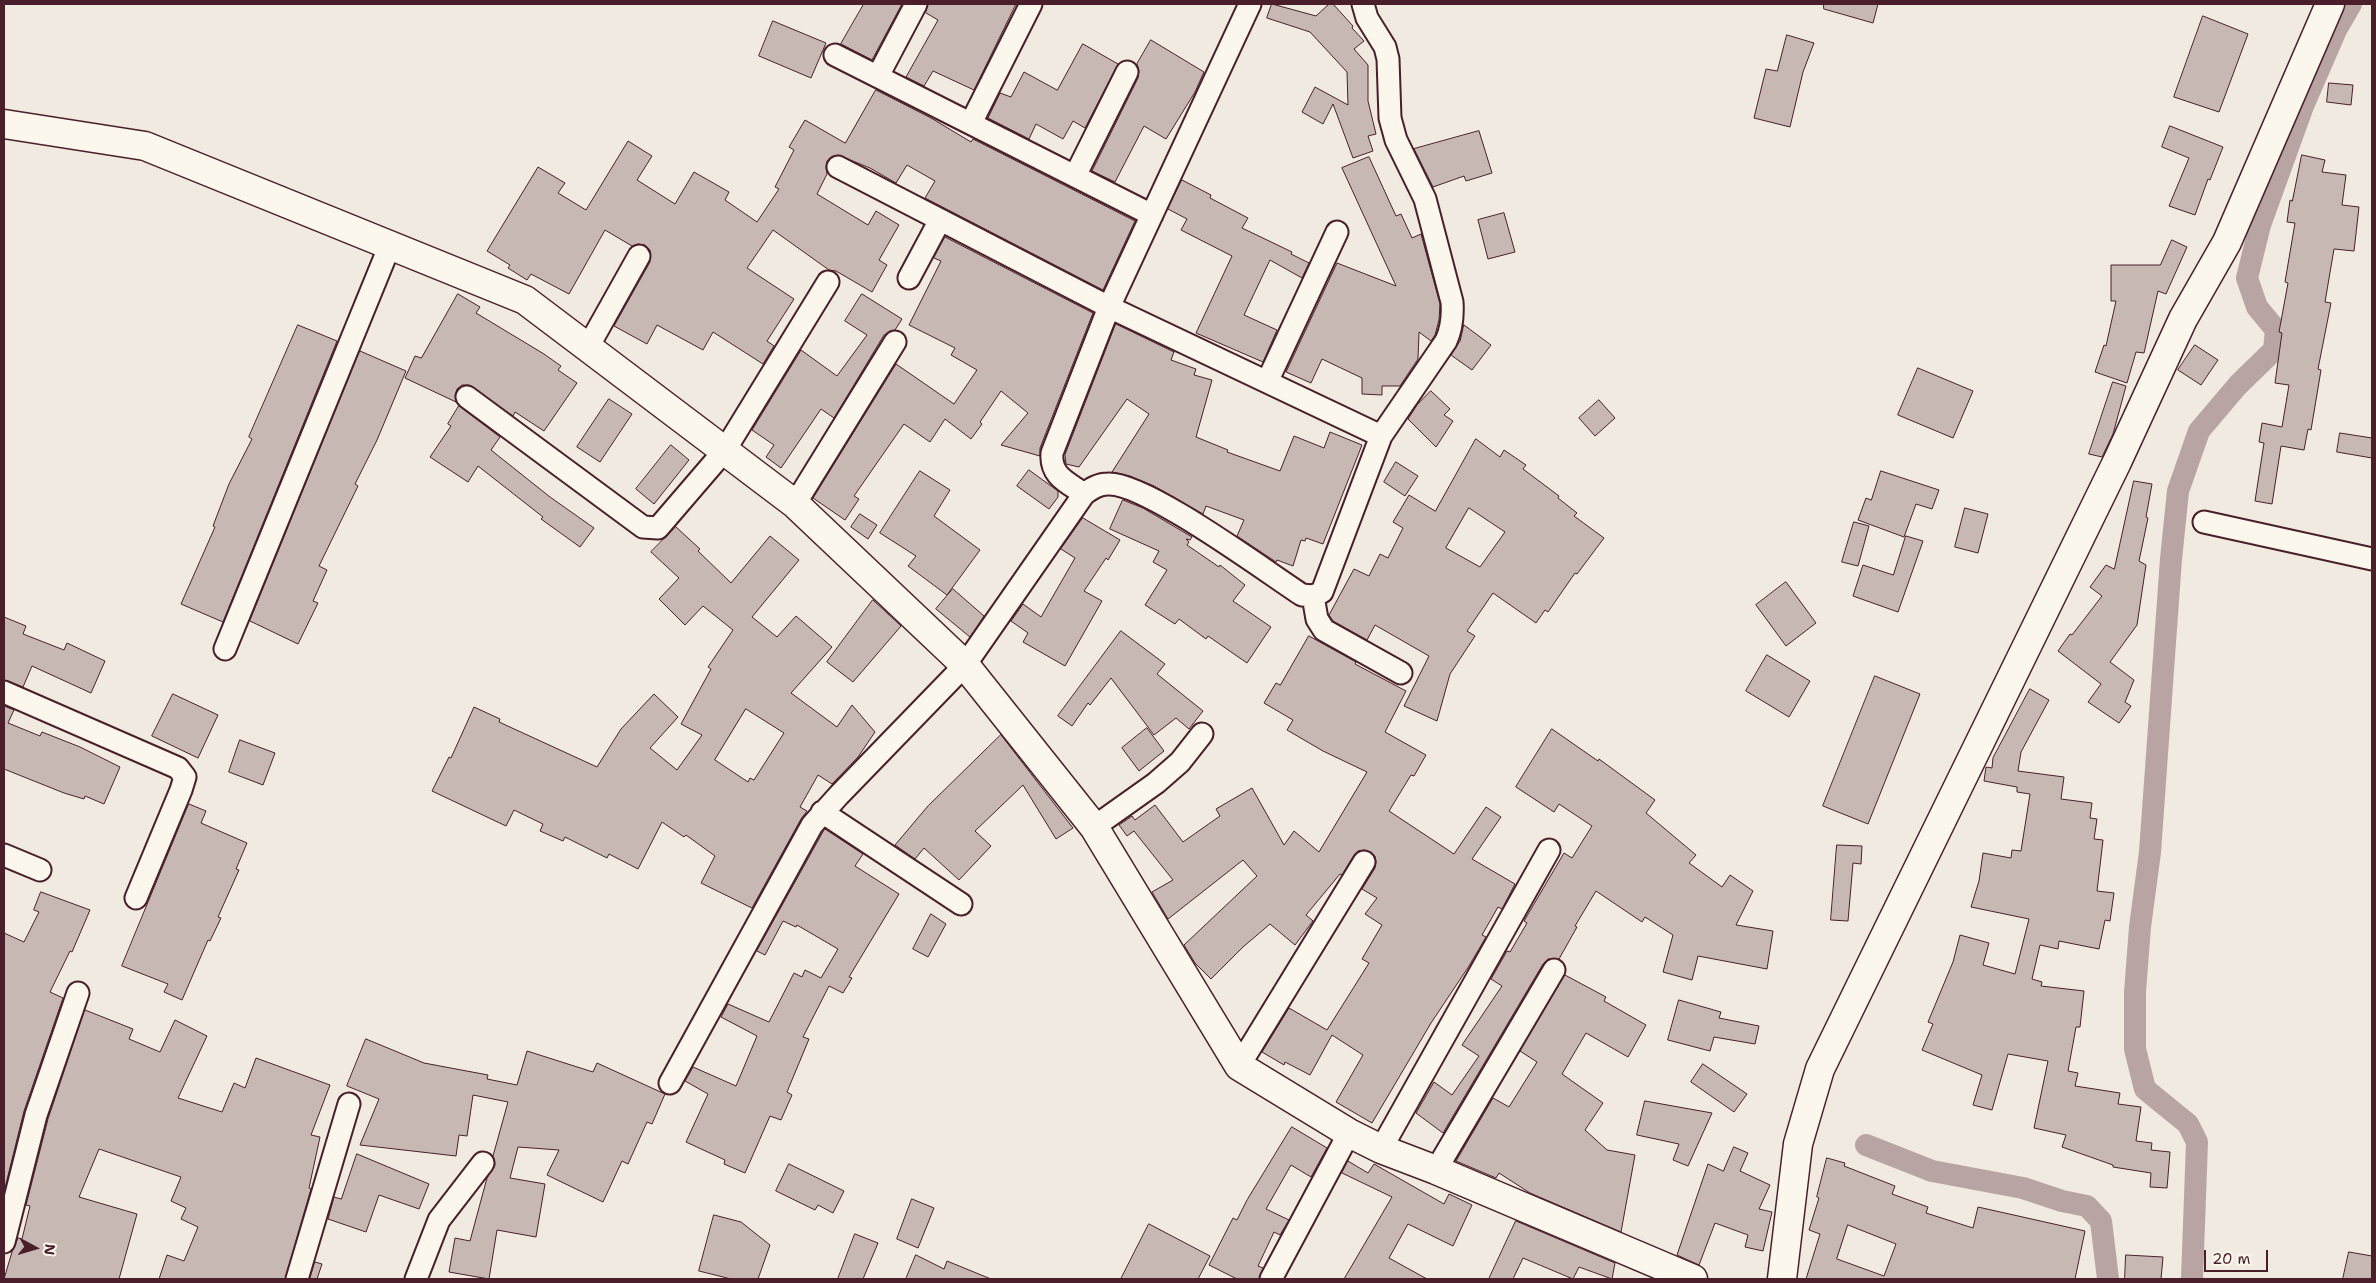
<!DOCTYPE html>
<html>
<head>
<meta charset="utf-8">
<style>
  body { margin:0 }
  #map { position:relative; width:2376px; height:1283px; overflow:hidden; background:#f0eae0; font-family:"Shantell Sans",sans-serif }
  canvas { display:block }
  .frame { position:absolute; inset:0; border:5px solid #4a1f2b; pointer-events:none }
  .north { position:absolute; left:10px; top:1223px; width:50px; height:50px; -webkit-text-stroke:4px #fbf7ec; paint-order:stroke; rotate:96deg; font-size:14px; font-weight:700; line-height:20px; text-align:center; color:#4a1f2b }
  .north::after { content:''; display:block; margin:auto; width:18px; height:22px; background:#4a1f2b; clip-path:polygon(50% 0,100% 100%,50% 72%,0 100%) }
  .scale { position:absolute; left:2204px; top:1250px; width:64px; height:22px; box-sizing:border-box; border:2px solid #4a1f2b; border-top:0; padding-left:6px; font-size:15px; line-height:18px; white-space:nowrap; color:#4a1f2b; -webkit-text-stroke:4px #fbf7ec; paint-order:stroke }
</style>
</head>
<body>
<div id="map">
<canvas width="2376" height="1283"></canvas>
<div class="frame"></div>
<div class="north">N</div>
<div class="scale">20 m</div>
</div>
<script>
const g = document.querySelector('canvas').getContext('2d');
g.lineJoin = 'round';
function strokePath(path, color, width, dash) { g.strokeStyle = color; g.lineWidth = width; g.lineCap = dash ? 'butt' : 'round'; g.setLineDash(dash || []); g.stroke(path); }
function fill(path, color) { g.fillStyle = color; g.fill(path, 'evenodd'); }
const canal = new Path2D(`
  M 1866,1145 L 1932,1171 L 2023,1188 L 2062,1201 L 2087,1206 L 2101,1221 L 2108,1279
  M 2192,1279 L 2197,1142 L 2188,1124 L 2145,1089 L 2135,1049 L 2135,992 L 2140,927 L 2150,852 L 2171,559 L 2178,491 L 2199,431 L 2238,385 L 2274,350 L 2276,330 L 2257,307 L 2247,278 L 2260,225 L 2303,106 L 2336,30 L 2351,4`);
const building = new Path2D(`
  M 864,4 L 902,4 L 872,60 L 841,44 Z
  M 928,4 L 1016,4 L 974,90 L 933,71 L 924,86 L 906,77 L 938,20 L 926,13 Z
  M 1272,4 L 1316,16 L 1329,4 L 1333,4 L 1353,26 L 1352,28 L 1364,41 L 1354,49 L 1368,65 L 1368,101 L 1376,134 L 1368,136 L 1373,151 L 1353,158 L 1333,104 L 1323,124 L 1302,112 L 1315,87 L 1348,105 L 1347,72 L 1310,32 L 1267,18 Z
  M 1824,4 L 1878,4 L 1873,23 L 1824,9 Z
  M 2203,16 L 2248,34 L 2219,112 L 2174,97 Z
  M 773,21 L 826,43 L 811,78 L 759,56 Z
  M 1787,35 L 1814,43 L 1803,72 L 1790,127 L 1754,118 L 1766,69 L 1777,71 Z
  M 1151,40 L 1204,72 L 1195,92 L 1166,139 L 1144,126 L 1115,182 L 1092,171 L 1138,78 L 1139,71 L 1137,64 Z
  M 1083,44 L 1118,64 L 1085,128 L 1073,121 L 1063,139 L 1036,124 L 1029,139 L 988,118 L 1000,93 L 1011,97 L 1024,72 L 1057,90 Z
  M 2329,83 L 2353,85 L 2351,105 L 2327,102 Z
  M 876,90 L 931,118 L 971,142 L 973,139 L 1135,221 L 1103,290 L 925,198 L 935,181 L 907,165 L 896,183 L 870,168 L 838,155 L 827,161 L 826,167 L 827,174 L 817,194 L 868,225 L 876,211 L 899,225 L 879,260 L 887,265 L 872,292 L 836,271 L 829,270 L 773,230 L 747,268 L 794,299 L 767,341 L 774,346 L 763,364 L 713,332 L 703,350 L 657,325 L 647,344 L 614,326 L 650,262 L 650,250 L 645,245 L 638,244 L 632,246 L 605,230 L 569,294 L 531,274 L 527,280 L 508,268 L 510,265 L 487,251 L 538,167 L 565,183 L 558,193 L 586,210 L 628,141 L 652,156 L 637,180 L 675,204 L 694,172 L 729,192 L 725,200 L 757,222 L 779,189 L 775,187 L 794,150 L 789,147 L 805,120 L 845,143 Z
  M 2170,126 L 2223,147 L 2210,180 L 2208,179 L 2195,215 L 2169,206 L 2189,158 L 2162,147 Z
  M 1479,131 L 1492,173 L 1466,181 L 1464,176 L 1433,187 L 1414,149 Z
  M 2302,155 L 2325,160 L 2322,172 L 2346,175 L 2342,205 L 2359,207 L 2354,251 L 2334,249 L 2325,302 L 2331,303 L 2318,369 L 2321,370 L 2311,430 L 2308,429 L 2304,450 L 2281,446 L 2272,504 L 2255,501 L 2264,443 L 2259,442 L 2262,423 L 2282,427 L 2289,385 L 2275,383 L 2282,333 L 2279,332 L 2288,283 L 2285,282 L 2295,223 L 2287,222 L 2290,200 L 2292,201 Z
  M 1369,157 L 1396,216 L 1401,214 L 1412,238 L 1421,234 L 1440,304 L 1439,320 L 1435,335 L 1431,341 L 1419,332 L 1418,359 L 1400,386 L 1382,386 L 1382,395 L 1362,394 L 1362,378 L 1322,359 L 1311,383 L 1286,372 L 1337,263 L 1396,286 L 1342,168 Z
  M 1182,180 L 1211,195 L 1210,198 L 1248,218 L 1242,228 L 1292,252 L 1291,254 L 1309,263 L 1302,278 L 1270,260 L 1244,315 L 1277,330 L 1263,362 L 1196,333 L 1232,256 L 1181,230 L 1187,219 L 1168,209 Z
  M 1504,213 L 1515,252 L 1488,259 L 1478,220 Z
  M 945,237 L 1093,313 L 1040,448 L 1040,456 L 1001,445 L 1028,413 L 1001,391 L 980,422 L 982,424 L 971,439 L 945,419 L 930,442 L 904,424 L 854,496 L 859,499 L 845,520 L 813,498 L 896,364 L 954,404 L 977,370 L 951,355 L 955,348 L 909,325 L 941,261 L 934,258 Z
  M 2172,240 L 2187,247 L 2166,294 L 2158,291 L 2144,353 L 2136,352 L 2127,383 L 2095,372 L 2104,345 L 2106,346 L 2116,301 L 2111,301 L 2111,265 L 2160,265 Z
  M 458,294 L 480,307 L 476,313 L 544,354 L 561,366 L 558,370 L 577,383 L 544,431 L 515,412 L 513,416 L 469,385 L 462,385 L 457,389 L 455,395 L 456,402 L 405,378 L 415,356 L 421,358 Z
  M 862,294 L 902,319 L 895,330 L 884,335 L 834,418 L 821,409 L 781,468 L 766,457 L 774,445 L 752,430 L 801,350 L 837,376 L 867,335 L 845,321 Z
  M 1116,324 L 1174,352 L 1171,360 L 1196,369 L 1194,375 L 1212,380 L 1196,437 L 1228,450 L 1227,452 L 1280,471 L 1294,436 L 1324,448 L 1330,432 L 1362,445 L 1323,544 L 1306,538 L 1305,541 L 1301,540 L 1293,566 L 1277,560 L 1276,562 L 1237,536 L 1244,520 L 1206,506 L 1203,514 L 1154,486 L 1130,476 L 1112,472 L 1149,414 L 1127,399 L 1079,467 L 1066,464 L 1065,455 Z
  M 298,325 L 337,341 L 223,622 L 181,604 L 215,527 L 213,526 L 229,484 L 252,439 L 249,437 Z
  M 1464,325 L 1491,345 L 1472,370 L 1451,355 L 1460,341 Z
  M 2195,345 L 2218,360 L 2201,385 L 2178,370 Z
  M 360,351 L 406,371 L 377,440 L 355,484 L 358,486 L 319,566 L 327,570 L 313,601 L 318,603 L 298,644 L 250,621 Z
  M 1918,368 L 1973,391 L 1953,438 L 1898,415 Z
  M 2113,382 L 2126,386 L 2113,434 L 2102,457 L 2089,454 Z
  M 1431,391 L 1450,409 L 1444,415 L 1453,421 L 1436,447 L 1408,419 L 1417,405 Z
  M 609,399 L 632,414 L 600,462 L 577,447 Z
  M 1599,400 L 1615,418 L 1595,436 L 1579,418 Z
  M 459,406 L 500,437 L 491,450 L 550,497 L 594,528 L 580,547 L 541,519 L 543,517 L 478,466 L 468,482 L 430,457 L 451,426 L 448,424 Z
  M 2340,433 L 2372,438 L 2372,458 L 2337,452 Z
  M 1476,439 L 1500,457 L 1504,450 L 1526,465 L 1523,469 L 1559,496 L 1558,498 L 1577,513 L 1574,516 L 1604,538 L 1577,574 L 1575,573 L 1548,612 L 1545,610 L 1536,623 L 1493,593 L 1467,631 L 1475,636 L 1450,674 L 1437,721 L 1404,706 L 1429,656 L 1375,625 L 1367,640 L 1333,621 L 1329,615 L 1354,569 L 1369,576 L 1380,554 L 1388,558 L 1403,528 L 1393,522 L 1409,495 L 1435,511 ZM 1469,508 L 1505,532 L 1480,567 L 1446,548 Z
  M 671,445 L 689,460 L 654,504 L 636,489 Z
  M 1396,462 L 1418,476 L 1405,496 L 1384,482 Z
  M 1029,470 L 1058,491 L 1058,497 L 1049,509 L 1017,486 Z
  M 920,471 L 950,490 L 934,516 L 980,550 L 947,595 L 908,566 L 916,556 L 880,533 Z
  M 1881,471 L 1939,490 L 1932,509 L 1916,504 L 1904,537 L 1858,520 L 1866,498 L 1871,500 Z
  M 2134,481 L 2152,484 L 2146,517 L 2148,518 L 2139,561 L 2146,565 L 2137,625 L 2110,662 L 2134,680 L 2125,702 L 2131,706 L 2119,723 L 2088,702 L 2101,684 L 2058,651 L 2070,634 L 2072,635 L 2102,596 L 2090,587 L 2106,565 L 2114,569 Z
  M 1123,500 L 1143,508 L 1192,537 L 1190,540 L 1186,539 L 1189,542 L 1187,545 L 1219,567 L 1220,565 L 1245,585 L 1233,601 L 1271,627 L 1247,663 L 1208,636 L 1206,639 L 1179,619 L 1175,624 L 1145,605 L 1167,570 L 1153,562 L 1159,551 L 1110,529 Z
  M 1965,508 L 1988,514 L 1978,553 L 1955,547 Z
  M 860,514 L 877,525 L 868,539 L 851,527 Z
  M 1083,518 L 1120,540 L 1108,560 L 1106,558 L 1084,591 L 1102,601 L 1065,666 L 1023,642 L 1028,633 L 1011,621 L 1023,604 L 1041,617 L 1075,558 L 1061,549 Z
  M 1854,522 L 1869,526 L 1858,566 L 1842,562 Z
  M 676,527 L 700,549 L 698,551 L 731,583 L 770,536 L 799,560 L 752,617 L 777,637 L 796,616 L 832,647 L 791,693 L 837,727 L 852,705 L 875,732 L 858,757 L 832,784 L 818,775 L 800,807 L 807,811 L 801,819 L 752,908 L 701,883 L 715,856 L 686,835 L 684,837 L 662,822 L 638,869 L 609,854 L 607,858 L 565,837 L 563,841 L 540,831 L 543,824 L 514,810 L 506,826 L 432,791 L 449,757 L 451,758 L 474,707 L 500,719 L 499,722 L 597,767 L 621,729 L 654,694 L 678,717 L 650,748 L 677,770 L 702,735 L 681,724 L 711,669 L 708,667 L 733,630 L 703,606 L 685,625 L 659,599 L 679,578 L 651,552 ZM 746,709 L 784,733 L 754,780 L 750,778 L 748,782 L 715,760 Z
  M 1906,536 L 1923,541 L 1898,612 L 1853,596 L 1863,565 L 1893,575 Z
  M 1786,582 L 1816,623 L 1786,646 L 1756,605 Z
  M 953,589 L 984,616 L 970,637 L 936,609 Z
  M 873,600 L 901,626 L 853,682 L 827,662 Z
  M 4,617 L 26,626 L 23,634 L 64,650 L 67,643 L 105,661 L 91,693 L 32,666 L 23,687 L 4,680 Z
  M 1121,631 L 1165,664 L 1157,674 L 1203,711 L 1189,729 L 1176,718 L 1154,735 L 1111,678 L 1090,705 L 1088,703 L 1072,726 L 1058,716 Z
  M 1309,636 L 1356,662 L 1355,664 L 1406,691 L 1385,732 L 1426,755 L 1414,776 L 1411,775 L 1389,811 L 1454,854 L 1486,807 L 1501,817 L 1472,859 L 1515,884 L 1502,909 L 1498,907 L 1482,935 L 1486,937 L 1469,966 L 1431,1023 L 1372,1123 L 1336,1102 L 1363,1055 L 1332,1035 L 1310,1075 L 1285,1062 L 1284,1065 L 1262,1052 L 1289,1008 L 1327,1030 L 1369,963 L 1362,959 L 1382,925 L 1365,914 L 1377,898 L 1362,889 L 1375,868 L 1376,862 L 1375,856 L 1365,850 L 1358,851 L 1354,855 L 1342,875 L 1340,874 L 1306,915 L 1313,921 L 1295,945 L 1270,924 L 1243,947 L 1211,979 L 1195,963 L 1184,945 L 1257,876 L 1243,860 L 1168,919 L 1152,892 L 1173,880 L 1134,831 L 1127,836 L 1119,825 L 1132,816 L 1135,820 L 1155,805 L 1183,842 L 1220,816 L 1216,809 L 1252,788 L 1284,845 L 1294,831 L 1319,852 L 1367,772 L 1323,751 L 1287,730 L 1293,720 L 1264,703 L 1276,683 L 1280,685 Z
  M 1767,655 L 1810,681 L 1789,717 L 1746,691 Z
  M 1875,676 L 1920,694 L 1868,824 L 1823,806 Z
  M 2030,689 L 2049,700 L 2021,752 L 2018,771 L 2064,777 L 2061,799 L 2092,803 L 2090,818 L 2097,819 L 2094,839 L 2103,840 L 2097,891 L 2114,893 L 2110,921 L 2105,920 L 2099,949 L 2059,941 L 2058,949 L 2040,945 L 2032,979 L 2042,982 L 2041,986 L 2084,991 L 2080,1027 L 2076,1027 L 2068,1071 L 2078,1073 L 2075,1086 L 2120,1093 L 2118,1104 L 2141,1107 L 2136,1141 L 2152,1143 L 2151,1150 L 2170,1152 L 2167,1188 L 2150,1187 L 2151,1173 L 2113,1167 L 2113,1165 L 2062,1147 L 2066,1135 L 2034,1128 L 2048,1061 L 2008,1054 L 1992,1110 L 1973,1105 L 1982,1075 L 1922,1050 L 1933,1024 L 1928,1022 L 1953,962 L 1960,935 L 1989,943 L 1983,965 L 2015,974 L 2029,919 L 1971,907 L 1979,881 L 1983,853 L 2011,858 L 2012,850 L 2021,851 L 2030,794 L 2017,792 L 2017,787 L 1984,781 L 1986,767 L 1992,768 L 1993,758 Z
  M 173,694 L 218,715 L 198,758 L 152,736 Z
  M 4,706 L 14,710 L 8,723 L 40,736 L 42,732 L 80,747 L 120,767 L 104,804 L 85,796 L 84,799 L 64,793 L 4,769 Z
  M 1147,728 L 1164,751 L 1139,771 L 1122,748 Z
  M 1552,729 L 1598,761 L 1599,759 L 1655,800 L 1646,813 L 1696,855 L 1689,863 L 1722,887 L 1730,875 L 1753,891 L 1736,925 L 1773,931 L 1767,969 L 1698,956 L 1692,980 L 1663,972 L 1673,935 L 1645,917 L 1642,922 L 1596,891 L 1575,926 L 1577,927 L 1559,959 L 1548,959 L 1543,964 L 1443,1133 L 1416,1113 L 1434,1082 L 1452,1095 L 1479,1056 L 1462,1045 L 1502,986 L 1491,979 L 1507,951 L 1510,952 L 1527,923 L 1524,921 L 1564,853 L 1572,858 L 1592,826 L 1559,804 L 1554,812 L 1516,787 Z
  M 1001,735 L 1073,828 L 1056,839 L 1023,785 L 975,831 L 991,846 L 959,880 L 924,848 L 915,859 L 895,845 L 928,806 Z
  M 240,740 L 275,753 L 263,785 L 229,772 Z
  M 189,804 L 206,811 L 201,823 L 247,843 L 236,869 L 239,870 L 218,917 L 221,918 L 210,941 L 208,940 L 182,1000 L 164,992 L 168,984 L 122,966 Z
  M 825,829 L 863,854 L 855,866 L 899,894 L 849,977 L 852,978 L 843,993 L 829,986 L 803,1037 L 809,1039 L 787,1092 L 792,1095 L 781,1120 L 770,1116 L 745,1173 L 724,1164 L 725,1160 L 686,1142 L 708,1094 L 685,1081 L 693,1067 L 736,1086 L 757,1036 L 721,1017 L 728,1004 L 769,1022 L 794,973 L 802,977 L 805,970 L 821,978 L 838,949 L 797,925 L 796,927 L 783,921 L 765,955 L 757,951 Z
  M 1837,845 L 1862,846 L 1861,864 L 1853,863 L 1848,921 L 1831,920 Z
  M 41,892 L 90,910 L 72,952 L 70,951 L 50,992 L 63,998 L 24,1111 L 4,1192 L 4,933 L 24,942 L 39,912 L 34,910 Z
  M 931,914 L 946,924 L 928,957 L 913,949 Z
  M 1565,975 L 1606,997 L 1604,1001 L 1646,1025 L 1628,1057 L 1586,1033 L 1562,1074 L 1603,1103 L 1585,1130 L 1607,1150 L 1635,1155 L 1621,1232 L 1530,1193 L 1499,1173 L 1496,1178 L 1456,1161 L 1493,1098 L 1509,1107 L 1537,1062 L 1520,1051 Z
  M 1679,1000 L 1721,1012 L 1719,1018 L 1759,1026 L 1755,1044 L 1714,1037 L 1710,1051 L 1668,1040 Z
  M 85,1010 L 133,1029 L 129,1039 L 160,1052 L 175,1020 L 207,1036 L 178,1098 L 222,1112 L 234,1083 L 245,1088 L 256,1058 L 330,1085 L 311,1135 L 320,1137 L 309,1188 L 311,1189 L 285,1279 L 159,1279 L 167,1255 L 184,1261 L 198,1227 L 181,1219 L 186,1208 L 171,1201 L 181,1177 L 99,1149 L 79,1197 L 137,1214 L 119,1279 L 4,1279 L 12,1252 L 18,1238 L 22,1239 L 30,1206 L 26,1205 L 48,1119 Z
  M 366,1039 L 424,1063 L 488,1075 L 487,1079 L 517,1085 L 527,1051 L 593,1072 L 597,1063 L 665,1094 L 652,1124 L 647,1122 L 628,1164 L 622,1161 L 603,1202 L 547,1175 L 559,1150 L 518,1147 L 510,1178 L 545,1184 L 536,1237 L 497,1230 L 489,1279 L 449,1272 L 455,1238 L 470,1241 L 487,1178 L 495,1165 L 493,1156 L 508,1102 L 473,1095 L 467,1136 L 459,1135 L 456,1156 L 360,1145 L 379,1099 L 347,1086 Z
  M 1703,1064 L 1747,1094 L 1734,1112 L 1691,1082 Z
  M 1645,1101 L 1712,1113 L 1688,1166 L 1673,1160 L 1679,1144 L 1637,1135 Z
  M 1292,1127 L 1327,1148 L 1311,1177 L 1291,1165 L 1266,1209 L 1289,1220 L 1280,1235 L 1274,1232 L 1258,1266 L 1263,1268 L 1259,1279 L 1237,1279 L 1209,1265 L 1233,1218 L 1237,1220 L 1247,1200 Z
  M 1734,1147 L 1748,1153 L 1740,1171 L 1770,1185 L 1759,1209 L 1772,1212 L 1763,1251 L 1745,1247 L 1748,1235 L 1715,1223 L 1699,1265 L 1677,1255 L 1708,1164 L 1723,1171 Z
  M 357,1154 L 429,1184 L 419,1209 L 379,1195 L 366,1232 L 328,1219 L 334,1197 L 341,1199 Z
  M 1827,1158 L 1845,1163 L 1844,1166 L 1895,1186 L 1892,1194 L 1928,1207 L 1926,1213 L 1973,1228 L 1978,1207 L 2085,1231 L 2075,1279 L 1806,1279 L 1820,1234 L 1809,1230 L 1819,1198 L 1817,1197 ZM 1848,1225 L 1896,1244 L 1884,1276 L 1837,1259 Z
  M 1348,1161 L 1368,1173 L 1374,1164 L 1444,1204 L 1449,1194 L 1472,1205 L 1453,1246 L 1408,1224 L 1389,1258 L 1427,1279 L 1344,1279 L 1392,1197 L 1342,1173 Z
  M 789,1164 L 844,1191 L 833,1213 L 818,1205 L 815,1210 L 776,1191 Z
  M 912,1199 L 934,1208 L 918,1248 L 897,1239 Z
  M 714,1215 L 741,1222 L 770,1245 L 758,1279 L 731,1279 L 699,1271 Z
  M 1516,1221 L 1615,1263 L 1612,1279 L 1579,1267 L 1573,1279 L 1523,1258 L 1513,1279 L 1489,1279 Z
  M 1149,1224 L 1210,1256 L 1198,1279 L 1121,1279 Z
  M 855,1234 L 878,1243 L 863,1279 L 838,1279 Z
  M 2349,1252 L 2372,1256 L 2372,1279 L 2343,1279 Z
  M 916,1255 L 944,1269 L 947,1261 L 991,1279 L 906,1279 Z
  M 2126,1255 L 2163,1257 L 2161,1279 L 2125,1279 Z
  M 315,1262 L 322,1264 L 317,1279 L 310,1279 Z`);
const minor = new Path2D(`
  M 835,55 L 1152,215
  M 878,76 L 916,4
  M 971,123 L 1031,4
  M 838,167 L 1109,307 L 1381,436
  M 1075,176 L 1127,72
  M 909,278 L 940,220
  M 588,347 L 639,256
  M 1267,382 L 1337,232
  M 467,397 L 643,527 L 658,528 L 725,450 L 828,282
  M 1084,494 C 1067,482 1050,476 1052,453 L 1109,307 L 1250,4
  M 795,504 L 895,342
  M 2204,522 L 2372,559
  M 1313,596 L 1317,619 L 1324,630 L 1401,673
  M 225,649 L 390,245
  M 4,692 L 178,768 L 185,777 L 181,790 L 136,898
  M 822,812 L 961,904
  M 1094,827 L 1156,783 L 1180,762 L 1202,734
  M 4,855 L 40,870
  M 1239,1066 L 1364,862
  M 670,1083 L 812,825 L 839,795 L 965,665 L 1084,494 C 1091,489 1098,484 1108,484 C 1145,482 1265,571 1302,595 L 1313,596 L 1322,592 L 1381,436 L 1446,341 C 1452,328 1453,316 1452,302 L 1425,199 L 1396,140 L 1390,118 L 1388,59 L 1385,47 L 1367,18 L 1363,4
  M 1381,1149 L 1549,850
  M 1436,1170 L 1554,970
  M 4,1242 L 36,1115 L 78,993
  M 297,1279 L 349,1104
  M 416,1279 L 439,1220 L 483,1163
  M 1271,1279 L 1349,1133`);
const major = new Path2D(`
  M 4,124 L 145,146 L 525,300 L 795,504 L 965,665 L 1094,827 L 1239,1066 L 1349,1133 L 1381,1149 L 1436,1170 L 1693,1279
  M 1782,1279 L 1798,1144 L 1820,1069 L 2117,462 L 2183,319 L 2227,242 L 2330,4`);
strokePath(canal, '#b8a4a2', 22);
fill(building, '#c8b8b3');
strokePath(building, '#4a1f2b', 1);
strokePath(minor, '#4a1f2b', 25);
strokePath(major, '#4a1f2b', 31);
strokePath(minor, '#fbf7ec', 21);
strokePath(major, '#fbf7ec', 28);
</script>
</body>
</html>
